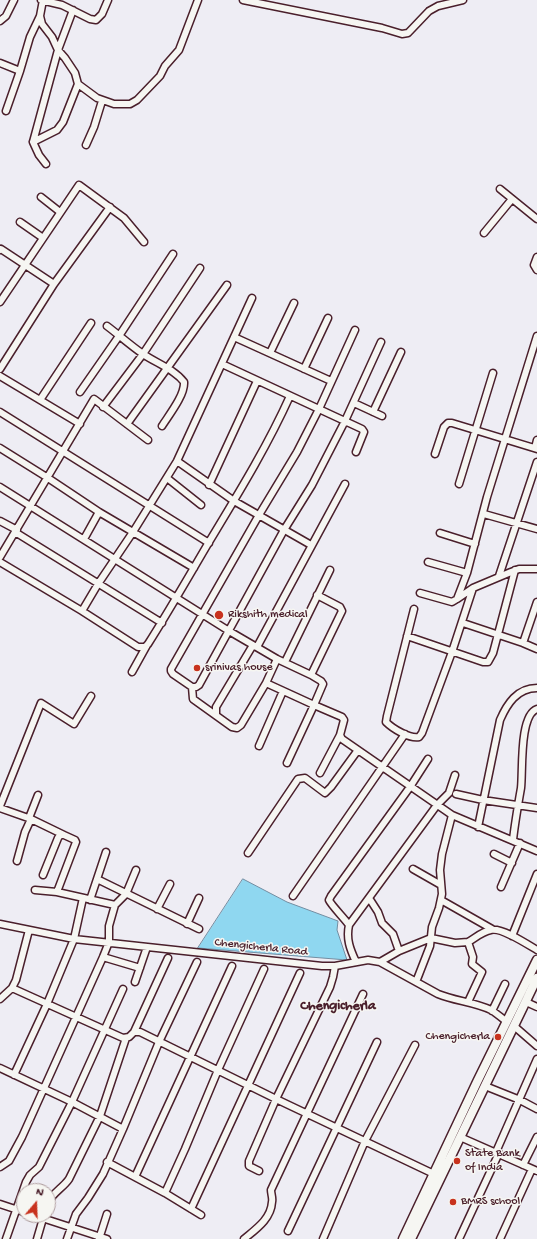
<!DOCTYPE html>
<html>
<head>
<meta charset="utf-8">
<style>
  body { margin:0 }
  #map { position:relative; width:537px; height:1239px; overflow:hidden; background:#eeedf4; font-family:"Gochi Hand",sans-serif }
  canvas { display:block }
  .north { position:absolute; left:16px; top:1183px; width:40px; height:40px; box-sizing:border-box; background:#f6f6f2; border:1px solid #b1a0a2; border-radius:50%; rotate:19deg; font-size:11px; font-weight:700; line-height:16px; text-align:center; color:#4a1f2b }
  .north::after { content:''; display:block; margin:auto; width:14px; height:18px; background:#c8321e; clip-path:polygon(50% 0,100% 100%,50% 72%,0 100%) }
</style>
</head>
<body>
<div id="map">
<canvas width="537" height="1239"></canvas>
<div class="north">N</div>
</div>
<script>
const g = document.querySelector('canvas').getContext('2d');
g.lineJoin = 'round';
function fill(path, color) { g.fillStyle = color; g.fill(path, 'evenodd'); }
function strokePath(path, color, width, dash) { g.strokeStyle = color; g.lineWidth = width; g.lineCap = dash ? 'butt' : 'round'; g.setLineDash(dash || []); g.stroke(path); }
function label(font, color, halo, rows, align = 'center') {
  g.font = font + ' "Gochi Hand",sans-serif'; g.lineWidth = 3; g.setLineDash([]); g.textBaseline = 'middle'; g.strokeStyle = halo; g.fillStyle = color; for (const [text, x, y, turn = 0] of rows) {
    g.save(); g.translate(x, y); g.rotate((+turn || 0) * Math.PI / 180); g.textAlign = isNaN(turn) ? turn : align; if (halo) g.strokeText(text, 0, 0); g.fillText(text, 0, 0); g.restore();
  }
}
const water = new Path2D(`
  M 243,879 L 287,902 L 338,921 L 337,930 L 347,960 L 198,948 Z`);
const minor = new Path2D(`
  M 41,0 L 62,5 L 90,19 L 96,20 L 102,14 L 108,0
  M 43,0 L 40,16 L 42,24 L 52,37 L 58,50 L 65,58 L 75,73 L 78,84 L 63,122 L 57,130 L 33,142 L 39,155 L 46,164
  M 243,0 L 382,28 L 402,34 L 408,33 L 429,11 L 438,6 L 463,0
  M 0,21 L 6,16 L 14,0
  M 0,63 L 20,71 L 6,111
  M 20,71 L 30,37 L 40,16
  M 78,84 L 97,98 L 114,104 L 130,104 L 137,100 L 160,76 L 165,66 L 179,50 L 198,0
  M 33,142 L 58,50 L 73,10
  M 86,145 L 94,127 L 102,101
  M 500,189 L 537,219
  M 41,197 L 60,212
  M 20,222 L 43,238
  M 484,233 L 512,199
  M 0,250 L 1,249 L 54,284
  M 537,257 L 534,265 L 537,270
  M 252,298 L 177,461 L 133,532 L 98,584 L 82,611 L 138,647 L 145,647 L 148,644 C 169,611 189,576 209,542 C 238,494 267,447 290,396
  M 0,302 L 79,185 L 124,218 L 144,242
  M 107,326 C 119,335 130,345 143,354 C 156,363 174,369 184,382 C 185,395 169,415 162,426
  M 355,330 L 319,409 L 297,452 L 259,515 L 171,669 L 171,671 L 173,674 L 192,687 L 196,687 L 199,685 L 284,530 L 312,485 L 345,421 L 381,342
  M 234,337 L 331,381
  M 270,353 L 294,303
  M 222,364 L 362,429 L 364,432 L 356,452
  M 0,369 L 54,284 L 110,207
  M 304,369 L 328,318
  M 0,376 L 80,424
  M 80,392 L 119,336 L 173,254
  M 40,400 L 91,323
  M 354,403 L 382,416
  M 103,407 L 143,354 L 200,268
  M 0,412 L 209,543
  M 373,412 L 401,352
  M 127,424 L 227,285
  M 0,448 L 48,478 L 99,512 L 84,539
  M 535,448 L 537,440
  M 435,454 L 444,427 L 448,423 L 452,423 L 537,449
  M 177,461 L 234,501 L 311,545
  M 167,478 L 201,505
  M 459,484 L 493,373
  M 209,485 L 257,381
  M 0,487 L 229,631 L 277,659 L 311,675 L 321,681 L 323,684 L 314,705 L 342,717 L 344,720 L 340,735 L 342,739 L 452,815 L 537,851
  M 99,512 L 194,568
  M 484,514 L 537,529
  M 0,521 L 17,530
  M 15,532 L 162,623
  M 440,533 L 475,544
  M 0,557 L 94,399 L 148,440
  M 0,562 L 82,611
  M 428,562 L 467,573
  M 499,576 L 537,462
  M 473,588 L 511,572 L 519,569 L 537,569
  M 420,593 L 452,602 L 457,599
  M 414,609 L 387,716 L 386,722 C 393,729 410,739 419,737 L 422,733 L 452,652 L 473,588 L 457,599 L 467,573 L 487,497 L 537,336
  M 463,623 L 523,643 L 537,649
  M 407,636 L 483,662 L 488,662 L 493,653 L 515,570
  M 523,643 L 537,602
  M 257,647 L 345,484
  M 277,659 L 266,683 L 314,705 L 287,763
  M 285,662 L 330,570
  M 132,672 L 147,645
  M 311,675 L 342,611 L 340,607 L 317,595
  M 192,687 L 193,699 L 232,727 L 237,728 L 241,725 L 266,683
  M 216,715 L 216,707 L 253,645
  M 259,746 L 283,691
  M 320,773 L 340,735
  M 456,794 L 483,800 L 537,808
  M 0,806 L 41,703 L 74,724 L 91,696
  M 0,808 L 31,819 L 25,832 L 17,861
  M 29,818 L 38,795
  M 31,819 L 64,835
  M 478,827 L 500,720 C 507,704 517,688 537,688
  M 513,840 C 515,822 518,805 521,788 C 523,772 519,715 537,709
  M 248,853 L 298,779 L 305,778 L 325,793 L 331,787 L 358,750
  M 494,854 L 512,863
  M 413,869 L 441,885
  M 43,875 L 58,838 L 60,835 L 64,835 L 75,840 L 76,842 L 57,892
  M 97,879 L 199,929
  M 501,887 L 520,843
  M 35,890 L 57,892 L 115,905
  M 293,896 L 405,734
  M 369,898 L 378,912 L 382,923 L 393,934 L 399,951
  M 90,900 L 106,852
  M 441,900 L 492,929
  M 157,909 L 170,884
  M 0,924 L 74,939 L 322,966 L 335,966 L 368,960 L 380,962 L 438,994 C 455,1001 474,1002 491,1010 C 496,1013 502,1018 507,1022
  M 187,924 L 199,898
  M 349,925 C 345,919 331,905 329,900 L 331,896 L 410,787 L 428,759
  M 512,936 L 537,874
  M 103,957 L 140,968
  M 356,962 C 350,949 346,939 349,925 L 437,805 L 449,793 L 455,775
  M 380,962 L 399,951 L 431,938 L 455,943 L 468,942
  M 135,982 L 147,947
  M 416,982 L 430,946 L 432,927 L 439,908 L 442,894 L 440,870 L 442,854 L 452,815
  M 12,988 L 123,1038 L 129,1037 L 134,1032 L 140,1032 L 276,1099 L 436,1175
  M 0,999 L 12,988 L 16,980 L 29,930
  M 468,1002 L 482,972 L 472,964 L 473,957 L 468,942 C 475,938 483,931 491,930 C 501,927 527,944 537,950
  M 526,1002 L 537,1007
  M 492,1011 L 505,984
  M 514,1026 L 537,1046
  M 134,1032 L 168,958
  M 0,1068 L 72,1102 L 123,1129
  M 14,1075 L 47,1004 L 74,939 L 83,898
  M 485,1086 L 520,1100 L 537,1109
  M 460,1137 L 537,1171
  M 496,1152 L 537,1059
  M 107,1162 L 165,1193 L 201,1215
  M 523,1165 L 537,1137
  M 0,1167 L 9,1161 L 22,1137 L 103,957 L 109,942 L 109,926 L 115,905 L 126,894 L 136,870
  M 259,1171 L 249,1166 L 249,1161 L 276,1099 L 330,987 L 333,977 L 335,966
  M 135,1177 L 232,966
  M 165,1193 L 185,1149 L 218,1070 L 264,969
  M 48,1203 C 52,1193 63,1188 69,1179 L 100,1116 L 126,1038
  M 0,1204 L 24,1212
  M 191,1209 L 300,973
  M 33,1215 L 107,1239
  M 288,1231 L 377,1042
  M 6,1239 L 26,1182 L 30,1175 L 39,1167 L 72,1102 L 123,989
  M 37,1239 L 44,1215
  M 67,1239 L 76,1214 L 88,1198 L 103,1174 L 123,1129 L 159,1042 L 197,962
  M 99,1239 L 107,1214
  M 244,1239 C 256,1229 271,1219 272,1202 C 273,1198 271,1194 271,1190 L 363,994
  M 323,1239 L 365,1141 L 415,1045
  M 459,1239 L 499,1153
  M 500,1239 L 532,1169`);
const tertiary = new Path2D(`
  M 403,1239 L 477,1082 L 537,960
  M 411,1239 L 537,978`);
const markers = [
  [219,615,5,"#c8321e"],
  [197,668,4,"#c8321e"],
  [498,1037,4,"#c8321e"],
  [457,1161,4,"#c8321e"],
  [453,1202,4,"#c8321e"]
];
const poiNames = [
  ["Rikshith medical",228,615],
  ["srinivas house",205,668],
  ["Chengicherla",490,1037,"right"],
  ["State Bank",465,1154],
  ["of India",465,1168],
  ["BMRS school",461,1202]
];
const streetNames = [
  ["Chengicherla Road",261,948,6]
];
const quarterNames = [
  ["Chengicherla",338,1007]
];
fill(water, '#8fd7f0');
strokePath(water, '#738da1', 1);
strokePath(minor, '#4a1f2b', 9);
strokePath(tertiary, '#4a1f2b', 11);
strokePath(minor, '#f6f6f2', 6);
strokePath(tertiary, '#f6f6f2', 8);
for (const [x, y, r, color] of markers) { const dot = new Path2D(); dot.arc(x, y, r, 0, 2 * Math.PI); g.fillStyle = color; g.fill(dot); strokePath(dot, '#f6f6f2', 1.5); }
label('12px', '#4a1f2b', '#f6f6f2', poiNames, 'left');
label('12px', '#4a1f2b', '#f6f6f2', streetNames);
label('bold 14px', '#4a1f2b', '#f6f6f2', quarterNames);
</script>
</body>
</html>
